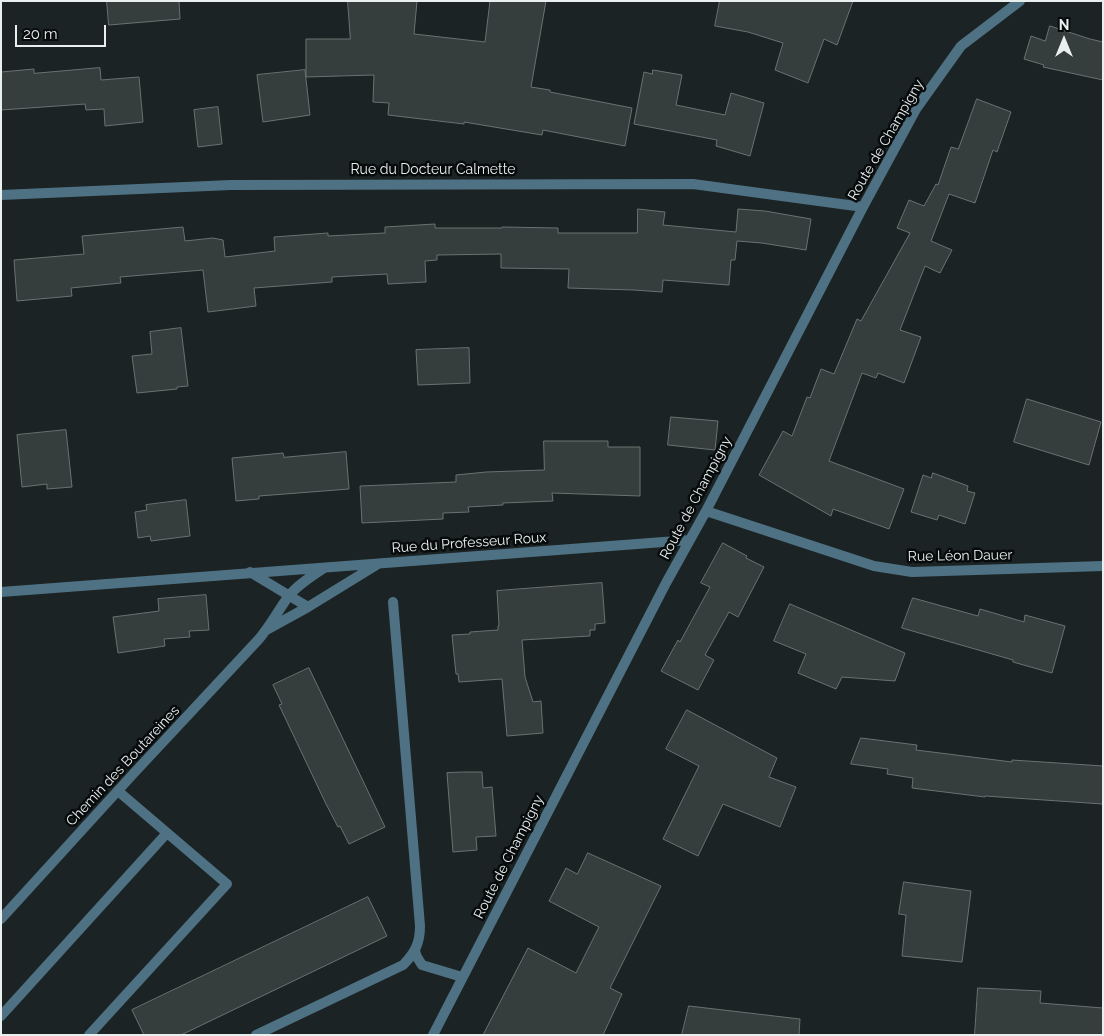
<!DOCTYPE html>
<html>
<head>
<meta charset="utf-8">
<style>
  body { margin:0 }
  #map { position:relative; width:1104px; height:1036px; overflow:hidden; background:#1c2324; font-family:Raleway,sans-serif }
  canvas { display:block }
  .frame { position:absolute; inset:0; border:2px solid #e9eeef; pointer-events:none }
  .north { position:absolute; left:1039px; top:15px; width:50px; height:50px; -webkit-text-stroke:4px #080b0c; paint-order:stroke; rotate:0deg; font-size:14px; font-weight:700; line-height:20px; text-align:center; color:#e9eeef }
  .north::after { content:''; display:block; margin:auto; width:18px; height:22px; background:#e9eeef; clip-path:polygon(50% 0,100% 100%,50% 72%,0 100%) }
  .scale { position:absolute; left:15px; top:25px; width:91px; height:22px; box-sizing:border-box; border:2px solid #e9eeef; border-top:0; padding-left:6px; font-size:15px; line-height:18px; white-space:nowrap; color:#e9eeef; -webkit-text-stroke:4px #080b0c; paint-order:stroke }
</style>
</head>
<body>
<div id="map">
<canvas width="1104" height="1036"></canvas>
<div class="frame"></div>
<div class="north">N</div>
<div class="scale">20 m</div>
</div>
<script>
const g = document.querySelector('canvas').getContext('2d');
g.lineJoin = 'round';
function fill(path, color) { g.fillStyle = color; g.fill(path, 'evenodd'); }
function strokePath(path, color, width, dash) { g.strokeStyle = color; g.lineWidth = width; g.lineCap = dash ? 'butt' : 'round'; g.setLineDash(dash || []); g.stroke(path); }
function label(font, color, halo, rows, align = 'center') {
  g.font = font + ' Raleway,sans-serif'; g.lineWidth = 5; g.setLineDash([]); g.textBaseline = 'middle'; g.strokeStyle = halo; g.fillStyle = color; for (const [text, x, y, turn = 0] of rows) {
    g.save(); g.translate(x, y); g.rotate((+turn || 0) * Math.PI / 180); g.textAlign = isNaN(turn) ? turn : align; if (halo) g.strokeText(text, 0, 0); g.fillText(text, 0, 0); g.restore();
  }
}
const building = new Path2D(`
  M 107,1 L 179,1 L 180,19 L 109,25 Z
  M 348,1 L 417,1 L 414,34 L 485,42 L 490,1 L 546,1 L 531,87 L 550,90 L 550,92 L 632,108 L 625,146 L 543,130 L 542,135 L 464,122 L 464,124 L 388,115 L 389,103 L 373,102 L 374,75 L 306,77 L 306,39 L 350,39 Z
  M 720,1 L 853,1 L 837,45 L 824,39 L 808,83 L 775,70 L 783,43 L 748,32 L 715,26 Z
  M 1050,26 L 1090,39 L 1103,42 L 1103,80 L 1043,67 L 1044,65 L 1024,59 L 1031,36 L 1045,41 Z
  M 100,68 L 101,80 L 139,77 L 143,122 L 105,126 L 104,109 L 86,110 L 85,104 L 1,110 L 1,72 L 34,69 L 34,73 Z
  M 305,70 L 310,115 L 263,122 L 257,75 Z
  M 653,70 L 682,75 L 676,105 L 725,115 L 731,93 L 764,103 L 750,156 L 716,146 L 717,140 L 634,124 L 644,72 L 652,74 Z
  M 977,99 L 1011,112 L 997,152 L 993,150 L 975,203 L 949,194 L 931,241 L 952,250 L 940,273 L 925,266 L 900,330 L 921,337 L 904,383 L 878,373 L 876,378 L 862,373 L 829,461 L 904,489 L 889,529 L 833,509 L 831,516 L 759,475 L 783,431 L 792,436 L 807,397 L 810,398 L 821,369 L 834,374 L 857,319 L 861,321 L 910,233 L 897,228 L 909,200 L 924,206 L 936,184 L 938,185 L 951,147 L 958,149 Z
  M 218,107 L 222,144 L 198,147 L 194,110 Z
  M 638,209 L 665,212 L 663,225 L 736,232 L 738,209 L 765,211 L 811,219 L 806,250 L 762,243 L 737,241 L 735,260 L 731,260 L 729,285 L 663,280 L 662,292 L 634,290 L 568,288 L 569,269 L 501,268 L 501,254 L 437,255 L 437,260 L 425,261 L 426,282 L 388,284 L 387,274 L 332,277 L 332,282 L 254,288 L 256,306 L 208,312 L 203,270 L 120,277 L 121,283 L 71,288 L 72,296 L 17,301 L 14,260 L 84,254 L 82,236 L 183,227 L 185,241 L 213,238 L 223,240 L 225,257 L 275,251 L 274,237 L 328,233 L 328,236 L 385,233 L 385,227 L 435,224 L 435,228 L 502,228 L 502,227 L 558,228 L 558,233 L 637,233 Z
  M 181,328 L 188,386 L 177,387 L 177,389 L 137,393 L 132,356 L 152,354 L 150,332 Z
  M 469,348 L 470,383 L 418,385 L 416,350 Z
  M 1027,399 L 1101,422 L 1089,465 L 1014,442 Z
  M 671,417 L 718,421 L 715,450 L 668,445 Z
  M 66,430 L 72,487 L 47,489 L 47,484 L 22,487 L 17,435 Z
  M 544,441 L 608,441 L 608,447 L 640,447 L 640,496 L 552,493 L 553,501 L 503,503 L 503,505 L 468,507 L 469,512 L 443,513 L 443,519 L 362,523 L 360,486 L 456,482 L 456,475 L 486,472 L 544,470 Z
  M 346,452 L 349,489 L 259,496 L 259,499 L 236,501 L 232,458 L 283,453 L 284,457 Z
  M 933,473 L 968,486 L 967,491 L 975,493 L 965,524 L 939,515 L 937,520 L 911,512 L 923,475 L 931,478 Z
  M 186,500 L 190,536 L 151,541 L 150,536 L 138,538 L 135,512 L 147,510 L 146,505 Z
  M 723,543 L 747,556 L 746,558 L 764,567 L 738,617 L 729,612 L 705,655 L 714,660 L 698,690 L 661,671 L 678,640 L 680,642 L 710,587 L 701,583 Z
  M 602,583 L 605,623 L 595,624 L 595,630 L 590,630 L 590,636 L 522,640 L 525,677 L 533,702 L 541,701 L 543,733 L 507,736 L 502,679 L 459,682 L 458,674 L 456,674 L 452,635 L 470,634 L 470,632 L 498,630 L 498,626 L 499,625 L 497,591 Z
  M 206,595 L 209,630 L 189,631 L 190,637 L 164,639 L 165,646 L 118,653 L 113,617 L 159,611 L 158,599 Z
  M 913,598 L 978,616 L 980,609 L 1024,622 L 1025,615 L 1065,626 L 1052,673 L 1013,662 L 1013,660 L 902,628 Z
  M 790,604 L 905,653 L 895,681 L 842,677 L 836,689 L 798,673 L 806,654 L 774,641 Z
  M 309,668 L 385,827 L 349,844 L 340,826 L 338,827 L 326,804 L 279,705 L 282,704 L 273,685 Z
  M 687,710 L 777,758 L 769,777 L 796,787 L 780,827 L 723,804 L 698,856 L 663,839 L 699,766 L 666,749 Z
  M 861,738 L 917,745 L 916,750 L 1012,762 L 1012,760 L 1103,766 L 1103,804 L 985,796 L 985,797 L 912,788 L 913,778 L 887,774 L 888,769 L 851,764 Z
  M 464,772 L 482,772 L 483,788 L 492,787 L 496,836 L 476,837 L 477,850 L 453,852 L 447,773 Z
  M 588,853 L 661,886 L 610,988 L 622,994 L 603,1035 L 483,1035 L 528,948 L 576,973 L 599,927 L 549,901 L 566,868 L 577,874 Z
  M 904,882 L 971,891 L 962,962 L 902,956 L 906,915 L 899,914 Z
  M 368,897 L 387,936 L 181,1035 L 144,1035 L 132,1010 Z
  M 978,988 L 1041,991 L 1040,1003 L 1103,1008 L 1103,1035 L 975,1035 Z
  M 689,1006 L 800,1019 L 799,1035 L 682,1035 Z`);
const lane = new Path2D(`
  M 415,951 L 417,957 L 422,965 L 462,977
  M 1,1016 L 167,833
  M 89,1035 L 227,884 L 118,791
  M 256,1035 L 403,965 C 415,953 420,943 420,926 L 393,602`);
const street = new Path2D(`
  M 1,195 L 231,185 L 693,184 L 863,207
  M 706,511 L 874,566 L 912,572 L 1103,566
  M 250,572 L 308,607
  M 1,592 L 690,540
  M 268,629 L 308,607 L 378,564
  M 1,919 L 134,773 L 259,639 C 270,626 278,611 288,597 C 297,585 312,576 324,568
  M 433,1035 L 666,583 L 706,511 L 863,207 L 916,109 L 961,46 L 1020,1`);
const streetNames = [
  ["Route de Champigny",886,140,-60],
  ["Rue du Docteur Calmette",433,170],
  ["Route de Champigny",696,498,-62],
  ["Rue du Professeur Roux",469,543,-4],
  ["Rue Léon Dauer",960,556,-1],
  ["Chemin des Boutareines",123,766,-47],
  ["Route de Champigny",509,857,-63]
];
fill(building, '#363e3d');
strokePath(building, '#6a7271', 1);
strokePath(lane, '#4e7284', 10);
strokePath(street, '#4e7284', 10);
label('14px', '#e9eeef', '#080b0c', streetNames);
</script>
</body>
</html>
